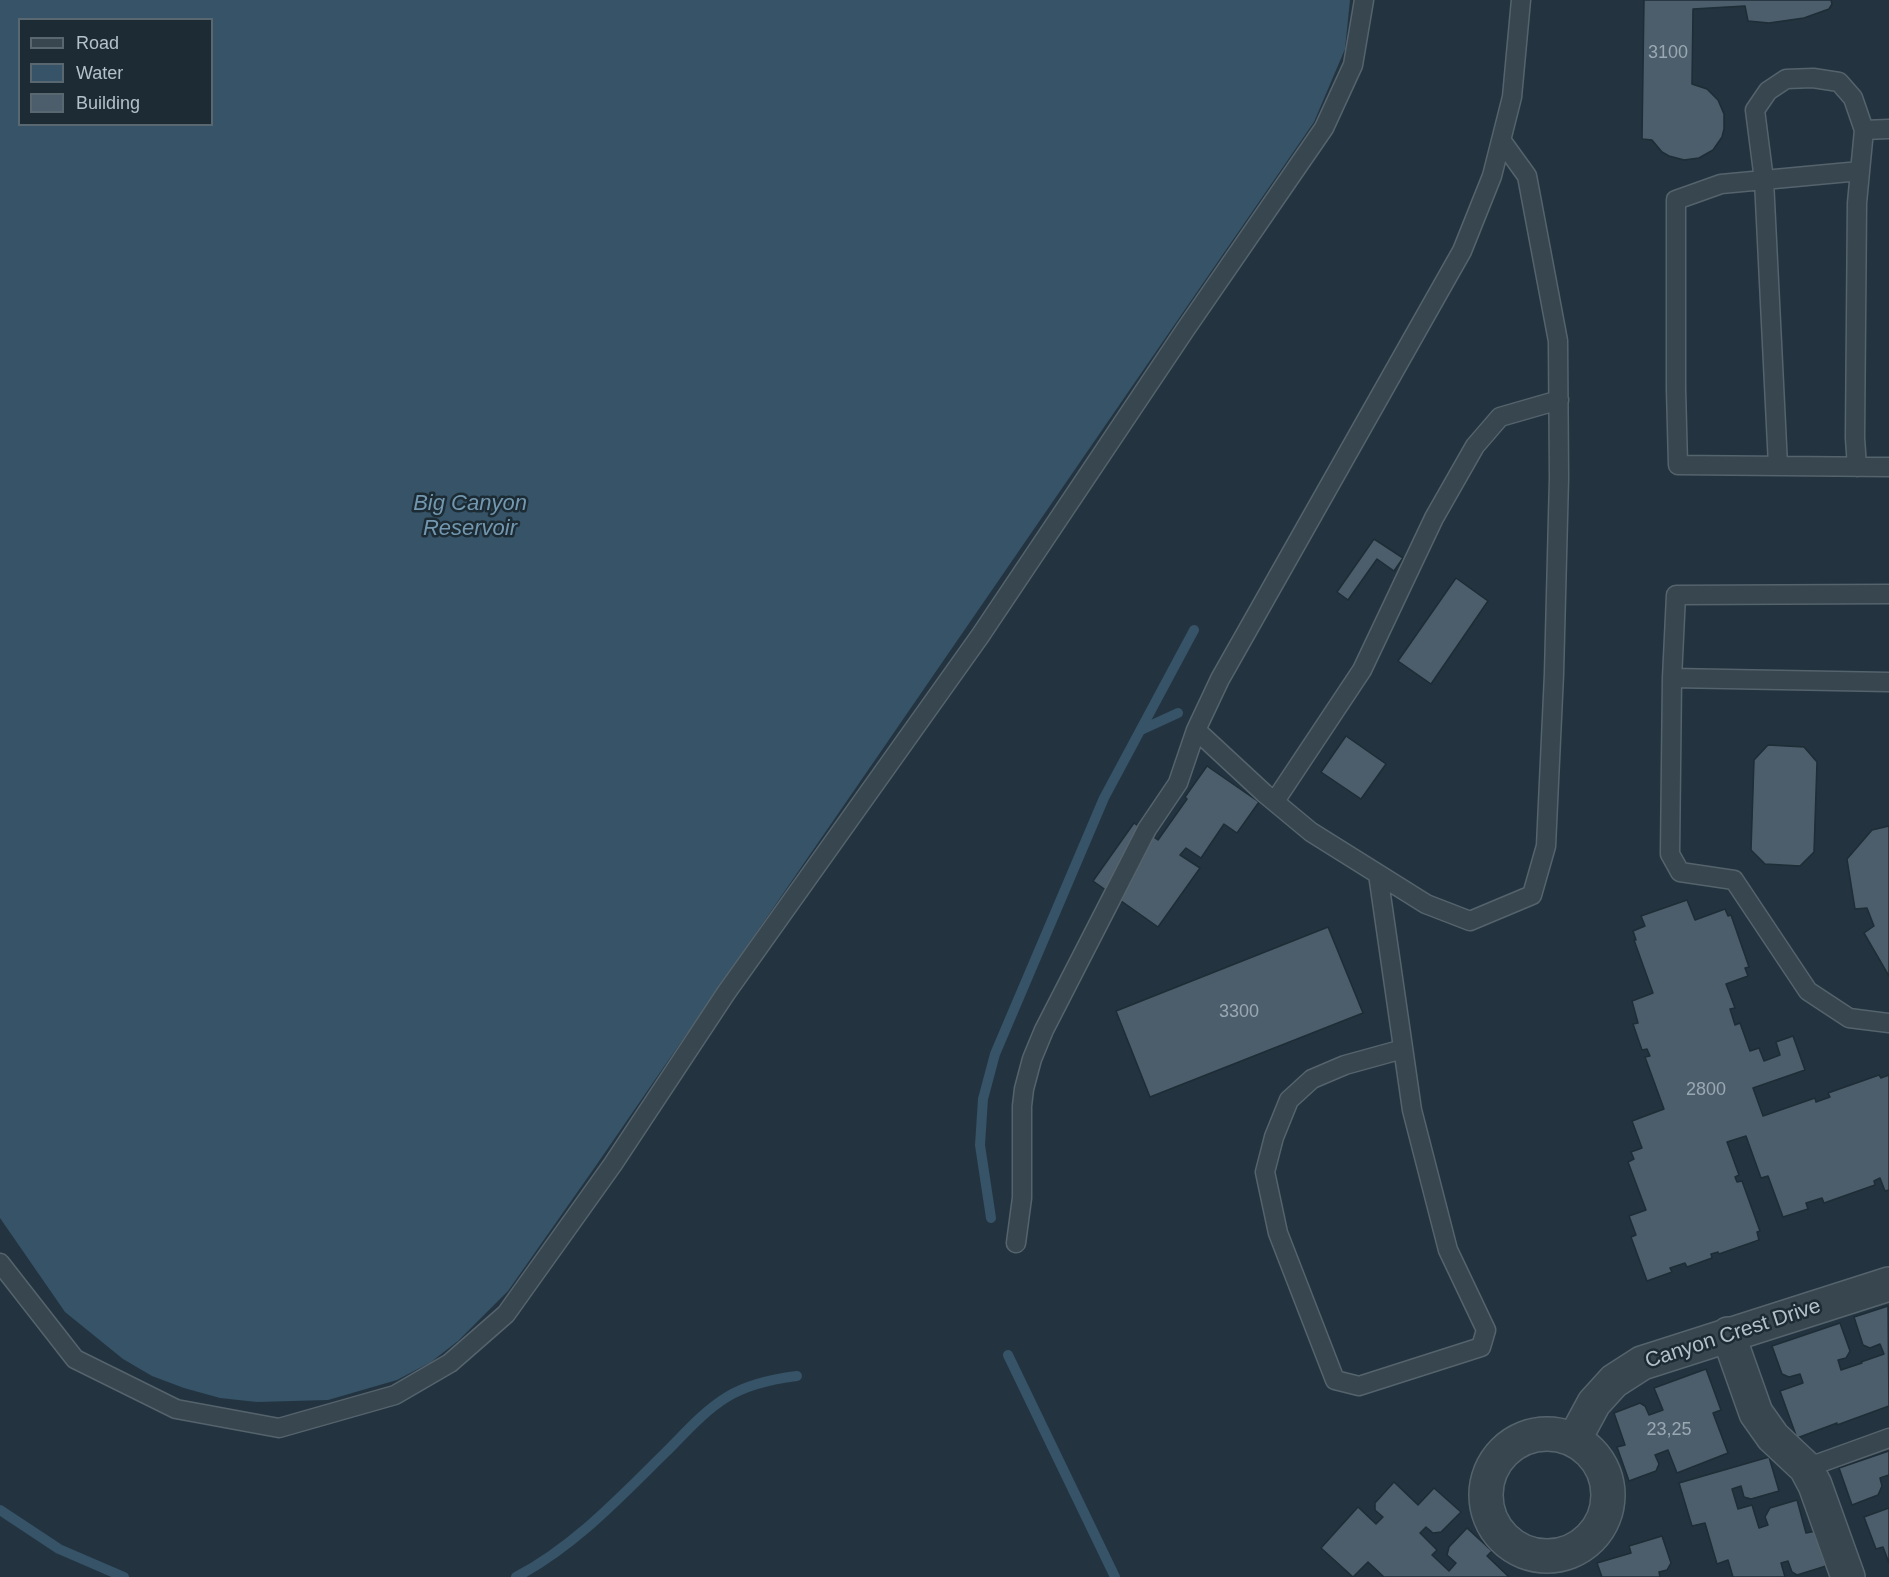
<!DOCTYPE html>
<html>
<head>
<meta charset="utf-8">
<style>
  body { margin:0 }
  #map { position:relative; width:1889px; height:1577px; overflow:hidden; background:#233440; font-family:Arial,sans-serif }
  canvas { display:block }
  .legend { position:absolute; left:18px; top:18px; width:195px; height:108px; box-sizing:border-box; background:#1c2b34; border:2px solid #596770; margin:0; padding:8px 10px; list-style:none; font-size:18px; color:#b4c0ca }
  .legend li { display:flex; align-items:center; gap:12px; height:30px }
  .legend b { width:30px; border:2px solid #596770 }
</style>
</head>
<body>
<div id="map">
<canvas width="1889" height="1577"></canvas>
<ul class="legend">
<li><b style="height:8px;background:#38464f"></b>Road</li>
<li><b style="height:16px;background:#365367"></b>Water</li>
<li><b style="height:16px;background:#4c5e6b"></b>Building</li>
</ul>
</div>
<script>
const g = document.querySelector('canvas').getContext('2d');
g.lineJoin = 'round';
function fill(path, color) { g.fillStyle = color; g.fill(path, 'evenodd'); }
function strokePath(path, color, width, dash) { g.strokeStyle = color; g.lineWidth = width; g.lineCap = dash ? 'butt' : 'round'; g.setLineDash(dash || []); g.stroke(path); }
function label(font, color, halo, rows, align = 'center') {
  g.font = font + ' Arial,sans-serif'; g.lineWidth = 5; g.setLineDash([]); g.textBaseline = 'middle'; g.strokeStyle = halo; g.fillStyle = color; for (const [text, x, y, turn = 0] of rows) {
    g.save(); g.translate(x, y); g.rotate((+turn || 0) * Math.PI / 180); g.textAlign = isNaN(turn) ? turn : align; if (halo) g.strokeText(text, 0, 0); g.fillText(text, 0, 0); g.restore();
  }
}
const water = new Path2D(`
  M 0,0 L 1350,0 L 1345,49 L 1314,122 L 595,1167 L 508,1291 L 458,1341 L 431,1362 L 397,1380 L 328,1400 L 257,1402 L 220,1398 L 184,1388 L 152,1376 L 123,1359 L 65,1312 L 0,1218 ZM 20,20 L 212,20 L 212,124 L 20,124 Z`);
const stream = new Path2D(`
  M 1141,730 L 1178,713
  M 991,1218 L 980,1145 L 983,1099 L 995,1054 L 1104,798 L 1194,630
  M 1008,1355 L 1115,1577
  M 0,1510 L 59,1549 L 124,1577
  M 516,1577 C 575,1546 620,1497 666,1452 C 685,1433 704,1411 727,1397 C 748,1384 773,1379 797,1376`);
const building = new Path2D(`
  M 1644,0 L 1831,0 L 1832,4 L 1829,9 L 1804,18 L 1769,23 L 1748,21 L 1745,6 L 1693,9 L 1692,84 L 1707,89 L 1718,100 L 1724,114 L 1724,129 L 1722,137 L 1713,150 L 1699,158 L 1684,160 L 1669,156 L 1662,152 L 1652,140 L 1642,139 Z
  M 1374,539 L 1403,558 L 1394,571 L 1377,559 L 1348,600 L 1337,592 Z
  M 1456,578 L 1488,601 L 1431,684 L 1398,661 Z
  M 1346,736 L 1386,764 L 1361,799 L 1321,772 Z
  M 1768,745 L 1804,747 L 1817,762 L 1814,852 L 1800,866 L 1765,864 L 1751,850 L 1754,760 Z
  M 1207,766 L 1259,802 L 1237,833 L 1224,824 L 1201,858 L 1186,848 L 1180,855 L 1200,868 L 1158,927 L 1093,881 L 1134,823 L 1158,840 L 1187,799 L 1185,797 Z
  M 1889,826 L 1889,976 L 1864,933 L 1874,926 L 1867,908 L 1855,909 L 1847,859 L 1872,830 Z
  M 1687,900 L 1695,920 L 1725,909 L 1728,916 L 1731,915 L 1749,967 L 1745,968 L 1748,976 L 1726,984 L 1735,1008 L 1730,1009 L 1735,1025 L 1740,1023 L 1750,1051 L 1759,1048 L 1764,1061 L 1780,1055 L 1776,1042 L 1793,1036 L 1805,1070 L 1753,1088 L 1763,1116 L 1815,1098 L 1816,1102 L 1830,1097 L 1828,1093 L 1879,1075 L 1881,1078 L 1889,1075 L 1889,1190 L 1885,1191 L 1880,1178 L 1874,1181 L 1875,1185 L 1824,1203 L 1822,1198 L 1806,1203 L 1808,1209 L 1783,1217 L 1768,1176 L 1761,1178 L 1746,1136 L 1727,1142 L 1739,1175 L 1735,1177 L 1737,1182 L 1742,1181 L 1760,1231 L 1757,1232 L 1759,1240 L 1719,1254 L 1718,1252 L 1711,1254 L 1712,1258 L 1687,1267 L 1685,1263 L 1670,1268 L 1672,1272 L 1647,1281 L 1631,1237 L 1636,1235 L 1629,1216 L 1646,1210 L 1628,1162 L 1634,1159 L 1631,1152 L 1642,1148 L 1632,1121 L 1664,1109 L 1645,1057 L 1650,1056 L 1647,1049 L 1642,1050 L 1633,1024 L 1638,1023 L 1632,1001 L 1653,993 L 1634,940 L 1636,940 L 1633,931 L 1645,926 L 1641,916 Z
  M 1328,927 L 1363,1013 L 1150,1097 L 1116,1011 Z
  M 1888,1306 L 1889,1406 L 1837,1425 L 1837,1423 L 1797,1438 L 1780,1391 L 1803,1383 L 1800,1374 L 1789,1377 L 1782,1374 L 1772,1346 L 1840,1323 L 1850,1351 L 1846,1358 L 1838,1360 L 1841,1370 L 1862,1363 L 1861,1362 L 1884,1354 L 1880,1344 L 1870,1348 L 1863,1345 L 1854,1317 Z
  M 1706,1369 L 1721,1410 L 1713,1413 L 1728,1453 L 1677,1473 L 1668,1450 L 1655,1455 L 1659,1464 L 1656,1471 L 1629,1481 L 1617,1447 L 1625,1445 L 1614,1413 L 1640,1403 L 1645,1406 L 1649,1415 L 1663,1410 L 1654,1388 Z
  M 1889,1451 L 1889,1475 L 1880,1478 L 1882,1486 L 1878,1495 L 1852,1505 L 1839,1468 Z
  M 1769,1457 L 1779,1491 L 1751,1499 L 1744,1497 L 1741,1486 L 1732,1489 L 1738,1509 L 1752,1505 L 1759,1528 L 1768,1525 L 1765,1517 L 1770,1508 L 1797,1500 L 1806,1533 L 1816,1531 L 1826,1566 L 1797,1575 L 1792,1572 L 1788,1561 L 1781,1563 L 1785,1577 L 1733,1577 L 1728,1560 L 1717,1564 L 1705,1523 L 1692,1526 L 1679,1483 Z
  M 1394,1482 L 1418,1505 L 1434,1488 L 1461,1512 L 1441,1532 L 1433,1533 L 1426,1527 L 1420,1533 L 1437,1550 L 1432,1555 L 1449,1571 L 1456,1563 L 1447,1555 L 1449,1547 L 1467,1528 L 1492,1551 L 1487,1556 L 1509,1577 L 1384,1577 L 1368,1562 L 1353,1577 L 1321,1548 L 1358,1507 L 1376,1524 L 1383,1517 L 1375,1510 L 1375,1503 Z
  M 1889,1508 L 1889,1563 L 1883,1547 L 1876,1549 L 1864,1517 Z
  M 1662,1536 L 1671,1563 L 1667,1570 L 1659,1572 L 1660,1577 L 1602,1577 L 1597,1563 L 1631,1553 L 1629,1546 Z`);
const lane = new Path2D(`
  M 1860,171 L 1721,184 L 1676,200 L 1676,389 L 1678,465 L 1889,467
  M 1778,466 L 1764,180 L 1755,110 L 1768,91 L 1786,79 L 1813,78 L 1839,82 L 1853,98 L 1864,130
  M 1857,467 L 1855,438 L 1857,203 L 1864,130 L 1889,129
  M 1889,594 L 1676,595 L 1672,678 L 1889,682
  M 1672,678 L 1670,854 L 1680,872 L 1734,880 L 1808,991 L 1849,1018 L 1889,1023
  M 1196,730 L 1264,793 L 1311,832 L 1426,904 L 1470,921 L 1532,895 L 1546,846 L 1554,674 L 1559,478 L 1558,341 L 1527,176 L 1501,140
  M 1275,801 L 1362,670 L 1434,518 L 1475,446 L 1500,417 L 1559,400
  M 1378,874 L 1412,1110 L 1448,1250 L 1486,1330 L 1481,1347 L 1359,1386 L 1335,1380 L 1278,1233 L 1265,1172 L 1274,1137 L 1289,1100 L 1312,1079 L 1345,1065 L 1403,1049
  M 1016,1243 L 1022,1198 L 1022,1106 L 1024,1089 L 1032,1059 L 1044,1030 L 1147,829 L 1178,783 L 1196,730 L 1220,679 L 1462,251 L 1492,176 L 1512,97 L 1521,0
  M 0,1263 L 75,1359 L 176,1409 L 279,1428 L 395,1395 L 450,1363 L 506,1314 L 613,1164 L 726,993 L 980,636 L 1185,330 L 1324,128 L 1353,65 L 1364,0
  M 1806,1468 L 1889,1438`);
const street = new Path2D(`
  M 1728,1334 L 1756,1413 L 1773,1437 L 1806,1468 L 1815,1485 L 1848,1577
  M1486 1495a61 61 0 1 1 122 0a61 61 0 1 1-122 0Z
  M 1574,1440 L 1594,1403 L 1614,1381 L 1642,1363 L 1889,1284`);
const numberNames = [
  ["3100",1668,53],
  ["3300",1239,1012],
  ["2800",1706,1090],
  ["23,25",1669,1430]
];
const streetNames = [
  ["Canyon Crest Drive",1733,1334,-18]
];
const waterNames = [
  ["Big Canyon",470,504],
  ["Reservoir",470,529]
];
fill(water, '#365367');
strokePath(stream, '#365367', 10);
fill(building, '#4c5e6b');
strokePath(building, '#1e2d36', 1.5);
strokePath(lane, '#55636d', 21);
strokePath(street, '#55636d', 36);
strokePath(lane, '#38464f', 18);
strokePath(street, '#38464f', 33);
label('18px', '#9aa8b2', null, numberNames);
label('21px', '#b4c0ca', '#1c2b34', streetNames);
label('italic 22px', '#7297af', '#1c2b34', waterNames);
</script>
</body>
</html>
